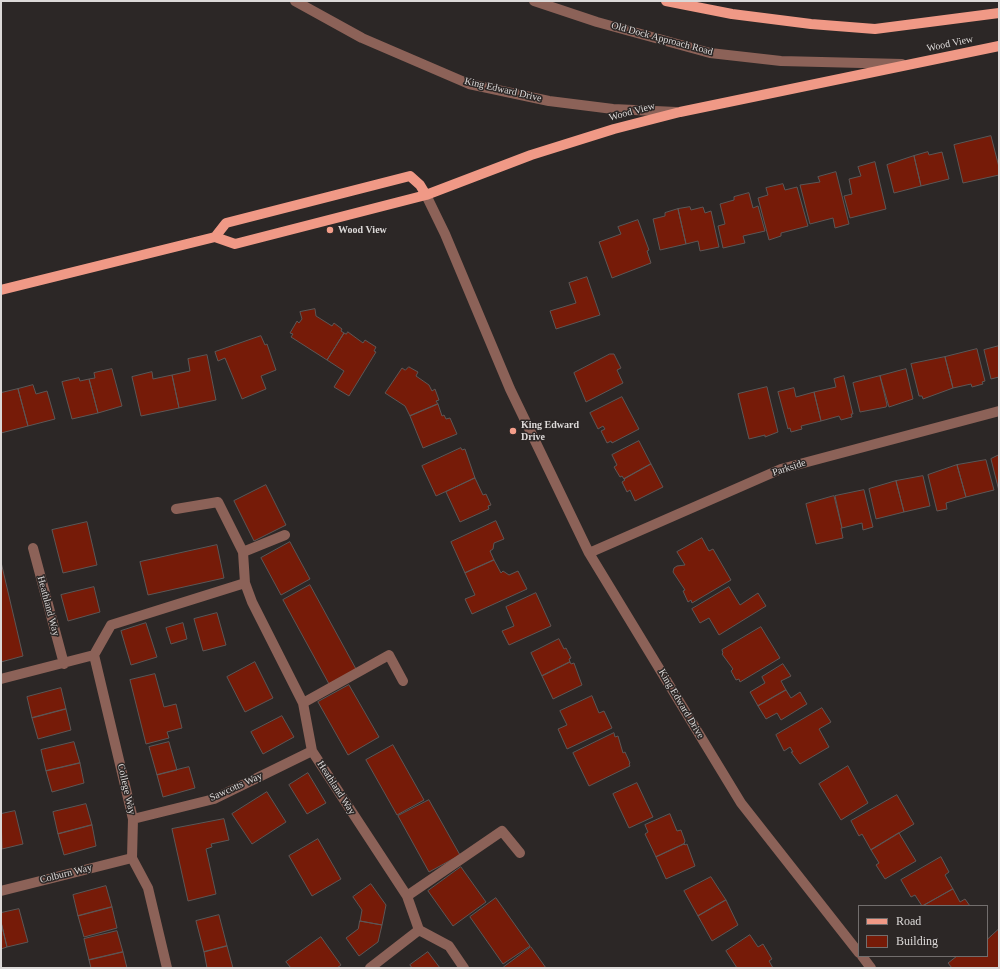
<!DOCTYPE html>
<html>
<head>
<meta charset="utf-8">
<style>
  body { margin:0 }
  #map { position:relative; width:1000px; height:969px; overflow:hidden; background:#2c2726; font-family:Georgia,serif }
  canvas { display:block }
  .frame { position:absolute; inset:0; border:2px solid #dcd9d8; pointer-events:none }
  .legend { position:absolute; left:858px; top:905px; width:130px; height:52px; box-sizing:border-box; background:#2c2726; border:1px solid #726e6d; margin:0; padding:5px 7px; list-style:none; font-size:12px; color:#dcd9d8 }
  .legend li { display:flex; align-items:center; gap:8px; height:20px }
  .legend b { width:20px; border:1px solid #726e6d }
</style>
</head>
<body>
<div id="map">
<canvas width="1000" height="969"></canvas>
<div class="frame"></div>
<ul class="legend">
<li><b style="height:5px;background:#f09986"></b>Road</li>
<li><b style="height:11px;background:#761b08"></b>Building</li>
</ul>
</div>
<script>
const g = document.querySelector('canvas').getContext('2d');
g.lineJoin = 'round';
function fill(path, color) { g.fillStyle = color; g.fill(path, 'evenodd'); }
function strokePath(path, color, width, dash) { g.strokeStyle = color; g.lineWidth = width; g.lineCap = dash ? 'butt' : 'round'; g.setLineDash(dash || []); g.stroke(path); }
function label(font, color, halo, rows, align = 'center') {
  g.font = font + ' Georgia,serif'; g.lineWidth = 3; g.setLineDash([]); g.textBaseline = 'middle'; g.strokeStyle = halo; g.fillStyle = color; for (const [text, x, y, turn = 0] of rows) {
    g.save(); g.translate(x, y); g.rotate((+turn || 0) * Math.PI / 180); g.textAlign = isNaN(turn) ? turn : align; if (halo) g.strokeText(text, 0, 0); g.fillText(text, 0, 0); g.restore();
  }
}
const building = new Path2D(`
  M 991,136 L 999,167 L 999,175 L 963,183 L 954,145 Z
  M 928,152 L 929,155 L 942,152 L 949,179 L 921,186 L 914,156 Z
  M 914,156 L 921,186 L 894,193 L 887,165 Z
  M 875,162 L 886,209 L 850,218 L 844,196 L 852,194 L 849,179 L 861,176 L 858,167 Z
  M 836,172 L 849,224 L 835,228 L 833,218 L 810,224 L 800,185 L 820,182 L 818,177 Z
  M 783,184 L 785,190 L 797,187 L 808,226 L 781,233 L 781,236 L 769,240 L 758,198 L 768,195 L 766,188 Z
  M 749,193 L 753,208 L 758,206 L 765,231 L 743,236 L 745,243 L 723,248 L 718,226 L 725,224 L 720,204 L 734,200 L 734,197 Z
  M 690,207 L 691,210 L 703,207 L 705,213 L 711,211 L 719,247 L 700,251 L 698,241 L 686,244 L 678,209 Z
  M 678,209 L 686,244 L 660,250 L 653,219 L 665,216 L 665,213 Z
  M 638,220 L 649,250 L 647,251 L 651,263 L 612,278 L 599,242 L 621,234 L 618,227 Z
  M 587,277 L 600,315 L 556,329 L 550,311 L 576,303 L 569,283 Z
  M 315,309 L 316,316 L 332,326 L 334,323 L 342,329 L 341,331 L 344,333 L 327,360 L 291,337 L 293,334 L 290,333 L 297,321 L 299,323 L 302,319 L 300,312 Z
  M 348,332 L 363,343 L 365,340 L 376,347 L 374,351 L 376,352 L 349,396 L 334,387 L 344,371 L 327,360 L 344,333 L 346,334 Z
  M 261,336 L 265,345 L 267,344 L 276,370 L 261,376 L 266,389 L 242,399 L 225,358 L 218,361 L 215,352 Z
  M 999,346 L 999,377 L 991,379 L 984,350 Z
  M 977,349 L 985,381 L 982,382 L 983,384 L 972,387 L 971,384 L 953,388 L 945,357 Z
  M 610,354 L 614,354 L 621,368 L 617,370 L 623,383 L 586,402 L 574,373 Z
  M 207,355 L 216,400 L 179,408 L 172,375 L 190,371 L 188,359 Z
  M 945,357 L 953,388 L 923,399 L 922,396 L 919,396 L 911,364 Z
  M 409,367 L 418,372 L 416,376 L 429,385 L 432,391 L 435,389 L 439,400 L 436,401 L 438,404 L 410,416 L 405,406 L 385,393 L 402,368 L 405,370 Z
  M 112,369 L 122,406 L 98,413 L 89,379 L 95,378 L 94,373 Z
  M 906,369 L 913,399 L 889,407 L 880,376 Z
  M 152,372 L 153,379 L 172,375 L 179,408 L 141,416 L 132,377 Z
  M 844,376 L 853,414 L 851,414 L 852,417 L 841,420 L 839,416 L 821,421 L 814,392 L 836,387 L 834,379 Z
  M 880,376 L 887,405 L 886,407 L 860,412 L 853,383 Z
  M 79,378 L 80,381 L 89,379 L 98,413 L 72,419 L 62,382 Z
  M 33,385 L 36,394 L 47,391 L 55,419 L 28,426 L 18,389 Z
  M 767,387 L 778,432 L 765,437 L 765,435 L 749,439 L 738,394 Z
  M 794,388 L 796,397 L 814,392 L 821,421 L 801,426 L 802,429 L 791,432 L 790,428 L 788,429 L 778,392 Z
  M 18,389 L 28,426 L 1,433 L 1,393 Z
  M 622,397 L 639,429 L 612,443 L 611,441 L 607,443 L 601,431 L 605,429 L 603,426 L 598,429 L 590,413 Z
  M 438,404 L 442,416 L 444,415 L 446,419 L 450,418 L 457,434 L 423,448 L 410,416 Z
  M 639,441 L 651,464 L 624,479 L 622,476 L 620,477 L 614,467 L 617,465 L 612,455 Z
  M 461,448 L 462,450 L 465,449 L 475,478 L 436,496 L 422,466 Z
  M 999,455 L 999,491 L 991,459 Z
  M 986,460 L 994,490 L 966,497 L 957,465 Z
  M 651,464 L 663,487 L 635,501 L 630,490 L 627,492 L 622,482 L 625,480 L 624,479 Z
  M 957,465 L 966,497 L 946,503 L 947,509 L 937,511 L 928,475 Z
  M 923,476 L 930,506 L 904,512 L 896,481 Z
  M 475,478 L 483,495 L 486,494 L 491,505 L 488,506 L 489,509 L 460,522 L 446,492 Z
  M 896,481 L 904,512 L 876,519 L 869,489 Z
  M 266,485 L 286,525 L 254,541 L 234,501 Z
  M 864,490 L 873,527 L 863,530 L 862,523 L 842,528 L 835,496 Z
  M 834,496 L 842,528 L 841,528 L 843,538 L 816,544 L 806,504 Z
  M 496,521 L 504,539 L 494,543 L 493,549 L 490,551 L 494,560 L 465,573 L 451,542 Z
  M 87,522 L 97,565 L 63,573 L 52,530 Z
  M 702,538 L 709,551 L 713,549 L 731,580 L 692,603 L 691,600 L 688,602 L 683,591 L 685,590 L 673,572 L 674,568 L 677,566 L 685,565 L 677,552 Z
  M 290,542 L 310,579 L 281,595 L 261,558 Z
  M 217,545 L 224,578 L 148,595 L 140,562 Z
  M 494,560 L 501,573 L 503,571 L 509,575 L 518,571 L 527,589 L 472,614 L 465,599 L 475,595 L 465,573 Z
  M 1,562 L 23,656 L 1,662 Z
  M 310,585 L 356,669 L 329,684 L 283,600 Z
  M 94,587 L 100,612 L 68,621 L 61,595 Z
  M 729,587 L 740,605 L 758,593 L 766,606 L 719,635 L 709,618 L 700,623 L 692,609 Z
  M 536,593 L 551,626 L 509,645 L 502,631 L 514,626 L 506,607 Z
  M 217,613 L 226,645 L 203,651 L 194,619 Z
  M 146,623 L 157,657 L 131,665 L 121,631 Z
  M 183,623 L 187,639 L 171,644 L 166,628 Z
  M 761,627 L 780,658 L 740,682 L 739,679 L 736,680 L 731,671 L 733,669 L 722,654 L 723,653 L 722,650 Z
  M 559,639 L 564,649 L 566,648 L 571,658 L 569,659 L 570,662 L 542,676 L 531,653 Z
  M 255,662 L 273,698 L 245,712 L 227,677 Z
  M 570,662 L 571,664 L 574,663 L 582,685 L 553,699 L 542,676 Z
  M 783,664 L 791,676 L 781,681 L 786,690 L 758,706 L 750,692 L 765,683 L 762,677 Z
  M 155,674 L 164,707 L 176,704 L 182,728 L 167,732 L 169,738 L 146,744 L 130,680 Z
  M 349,685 L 379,737 L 348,755 L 318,702 Z
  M 61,688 L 66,709 L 32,718 L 27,697 Z
  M 786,690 L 791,698 L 800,692 L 807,704 L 781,720 L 777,713 L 766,719 L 758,706 Z
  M 592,696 L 599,713 L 604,711 L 612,728 L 567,749 L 558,729 L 567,725 L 560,711 Z
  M 822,708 L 831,722 L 819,729 L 829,747 L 800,764 L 791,752 L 793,752 L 790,747 L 784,751 L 776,735 Z
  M 66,709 L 71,730 L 38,739 L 32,718 Z
  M 282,716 L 294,737 L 263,754 L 251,732 Z
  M 614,733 L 615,737 L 618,736 L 623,753 L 625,752 L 630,763 L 629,764 L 630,766 L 589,786 L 573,753 Z
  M 74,742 L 80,763 L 46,771 L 41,750 Z
  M 169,742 L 177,770 L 157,775 L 149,747 Z
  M 393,745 L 424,800 L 397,815 L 366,760 Z
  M 80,763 L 84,783 L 52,792 L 46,771 Z
  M 848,766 L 868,803 L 841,820 L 819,784 Z
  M 189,767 L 195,788 L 163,797 L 157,775 Z
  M 308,773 L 326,803 L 307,814 L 289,785 Z
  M 637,783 L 653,817 L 629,828 L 613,794 Z
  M 267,792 L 286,822 L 252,844 L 232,814 Z
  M 897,795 L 914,824 L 871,850 L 862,834 L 859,836 L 851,821 Z
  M 429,800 L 460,855 L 429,872 L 398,816 Z
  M 86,804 L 92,825 L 58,834 L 53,812 Z
  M 15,811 L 23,844 L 2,849 L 1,814 Z
  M 670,814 L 677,831 L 681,830 L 685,841 L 684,844 L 656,857 L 645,834 L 648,832 L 645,825 Z
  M 224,819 L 229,840 L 211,844 L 212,847 L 206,849 L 216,894 L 188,901 L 172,829 Z
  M 92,825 L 96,846 L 64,855 L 58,834 Z
  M 899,833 L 916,861 L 885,879 L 876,865 L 879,863 L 871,850 Z
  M 318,839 L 341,879 L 312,896 L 289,856 Z
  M 684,844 L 685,845 L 687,844 L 695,866 L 666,879 L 656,857 Z
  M 941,857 L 949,872 L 945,875 L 953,889 L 922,906 L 915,895 L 911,897 L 901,880 Z
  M 461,867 L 486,902 L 453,926 L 428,891 Z
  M 711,877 L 726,900 L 698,916 L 684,891 Z
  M 371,884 L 386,905 L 382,925 L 360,921 L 362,910 L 353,897 Z
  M 106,886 L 112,907 L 78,916 L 73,895 Z
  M 953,889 L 960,902 L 965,899 L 970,906 L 923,906 Z
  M 496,898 L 530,946 L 503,964 L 470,917 Z
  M 726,900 L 738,925 L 712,941 L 698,916 Z
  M 112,907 L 117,928 L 84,937 L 78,916 Z
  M 19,909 L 28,942 L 7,947 L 1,922 L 1,913 Z
  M 219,915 L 227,946 L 204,952 L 196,921 Z
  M 360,921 L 382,925 L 378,942 L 359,956 L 346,938 L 358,929 Z
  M 1,922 L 7,947 L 1,949 Z
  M 999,929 L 999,968 L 952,968 L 948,963 L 957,956 L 987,956 L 987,940 Z
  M 117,931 L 123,952 L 89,960 L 84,939 Z
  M 750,935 L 758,947 L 763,944 L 772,959 L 769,961 L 773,968 L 737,968 L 726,951 Z
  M 321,937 L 341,965 L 337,968 L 291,968 L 286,962 Z
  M 227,946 L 233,968 L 207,968 L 204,952 Z
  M 531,947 L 546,968 L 505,968 L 504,967 Z
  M 123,952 L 127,968 L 91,968 L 89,960 Z
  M 428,952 L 440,968 L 412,968 L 410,965 Z`);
const minor = new Path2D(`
  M 295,1 L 362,38 L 469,84 L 549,101 L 613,109 L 676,112
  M 534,1 L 597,22 L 710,53 L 781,61 L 902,64
  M 426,195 L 445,234 L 510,389 L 589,553 L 741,803 L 859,953
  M 176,509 L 218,502 L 243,552 L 285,535
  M 33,548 L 64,664
  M 243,552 L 245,583 L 252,602 L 303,703 L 312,751 L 407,896 L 419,930 L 449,946 L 464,968
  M 589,553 L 781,469 L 999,411
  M 94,655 L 133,819 L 132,858 L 148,888 L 167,968
  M 1,679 L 94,655 L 111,625 L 245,583
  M 303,703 L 389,655 L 403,681
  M 133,819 L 214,799 L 312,751
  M 1,891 L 132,858
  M 407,896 L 502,831 L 520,853
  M 862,956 L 871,968
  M 370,968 L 419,930`);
const major = new Path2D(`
  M 666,1 L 732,14 L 811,24 L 875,29 L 999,13
  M 215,237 L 226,223 L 410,176 L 420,185 L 426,195
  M 1,290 L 215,237 L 235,244 L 426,195 L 531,155 L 614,129 L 680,112 L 999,46`);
const markers = [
  [330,230,4,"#f49e8a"],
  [513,431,4,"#f49e8a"]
];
const streetNames = [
  ["Old Dock Approach Road",662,39,15],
  ["Wood View",950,44,-12],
  ["King Edward Drive",503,90,13],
  ["Wood View",632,112,-15],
  ["Parkside",789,468,-18],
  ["Heathland Way",48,606,75],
  ["King Edward Drive",681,704,59],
  ["Sawcotts Way",236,787,-24],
  ["Heathland Way",336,788,57],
  ["College Way",126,789,77],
  ["Colburn Way",66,874,-14]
];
const poiNames = [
  ["Wood View",338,230],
  ["King Edward",521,425],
  ["Drive",521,437]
];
fill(building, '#761b08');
strokePath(building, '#5d5756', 1);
strokePath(minor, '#8c6258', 10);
strokePath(major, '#f09986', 10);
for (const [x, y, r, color] of markers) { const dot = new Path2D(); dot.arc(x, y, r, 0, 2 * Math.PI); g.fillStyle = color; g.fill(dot); strokePath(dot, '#2c2726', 1.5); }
label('10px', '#dcd9d8', '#2c2726', streetNames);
label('bold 10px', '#dcd9d8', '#2c2726', poiNames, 'left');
</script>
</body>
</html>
